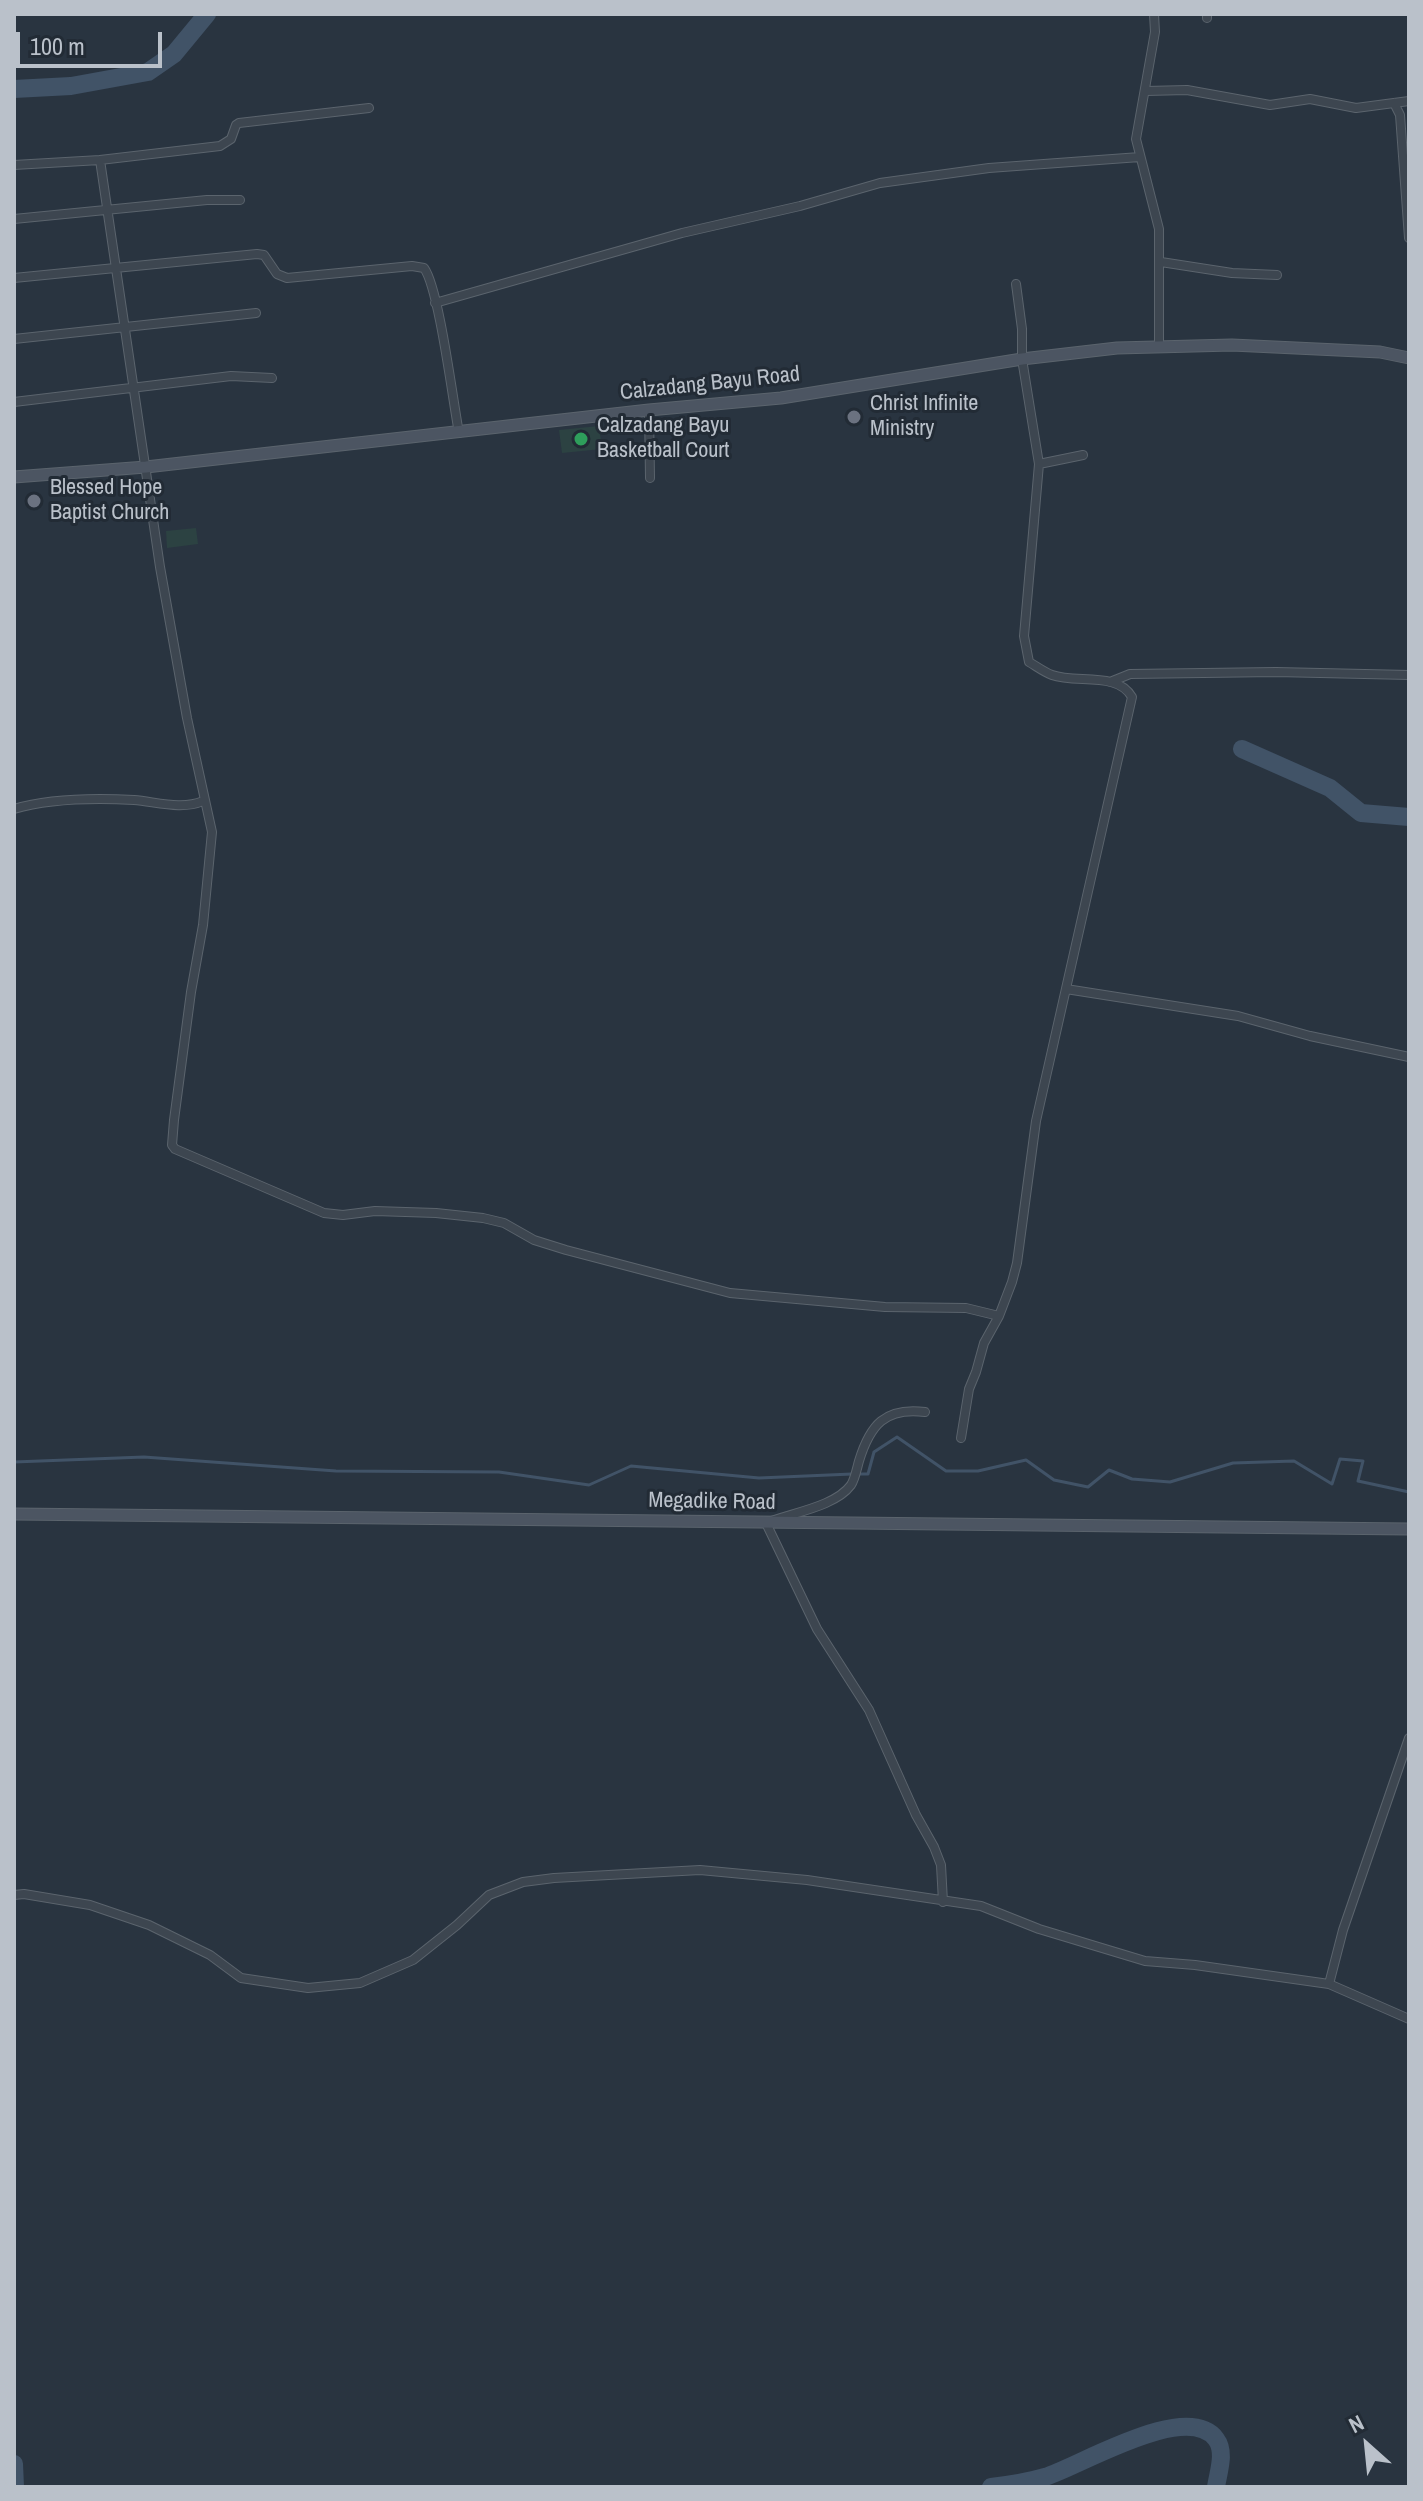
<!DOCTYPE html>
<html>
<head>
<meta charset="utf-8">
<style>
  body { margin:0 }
  #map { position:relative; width:1423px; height:2501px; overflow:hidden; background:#293440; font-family:"Archivo Narrow",sans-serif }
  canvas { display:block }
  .frame { position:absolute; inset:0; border:16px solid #bac1ca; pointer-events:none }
  .north { position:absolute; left:1327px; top:2405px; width:80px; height:80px; -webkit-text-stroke:6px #222b35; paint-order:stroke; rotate:333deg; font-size:22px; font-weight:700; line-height:32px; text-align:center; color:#bac1ca }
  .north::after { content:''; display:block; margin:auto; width:28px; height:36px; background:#bac1ca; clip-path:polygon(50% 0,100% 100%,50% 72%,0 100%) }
  .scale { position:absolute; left:16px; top:32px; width:146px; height:36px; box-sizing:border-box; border:4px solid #bac1ca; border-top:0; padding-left:10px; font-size:24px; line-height:28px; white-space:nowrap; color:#bac1ca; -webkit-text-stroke:6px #222b35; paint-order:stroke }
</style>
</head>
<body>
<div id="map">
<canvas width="1423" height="2501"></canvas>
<div class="frame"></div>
<div class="north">N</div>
<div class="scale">100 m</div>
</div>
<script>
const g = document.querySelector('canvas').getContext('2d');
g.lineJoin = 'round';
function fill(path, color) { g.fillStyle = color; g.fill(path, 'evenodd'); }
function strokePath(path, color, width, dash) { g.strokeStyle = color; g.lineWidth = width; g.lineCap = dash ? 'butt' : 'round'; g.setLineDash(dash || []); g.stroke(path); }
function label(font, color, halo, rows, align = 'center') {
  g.font = font + ' "Archivo Narrow",sans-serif'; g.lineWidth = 6; g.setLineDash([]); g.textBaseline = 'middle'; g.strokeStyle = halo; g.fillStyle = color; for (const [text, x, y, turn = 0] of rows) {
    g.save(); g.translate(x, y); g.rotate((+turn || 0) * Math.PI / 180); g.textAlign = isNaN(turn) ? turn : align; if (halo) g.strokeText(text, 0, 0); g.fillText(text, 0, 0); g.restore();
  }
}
const green = new Path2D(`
  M 599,426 L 602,449 L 562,453 L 559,430 Z
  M 196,528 L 198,544 L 167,548 L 166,531 Z`);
const stream = new Path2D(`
  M 14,1462 L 144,1457 L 336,1471 L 499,1472 L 589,1485 L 631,1466 L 759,1478 L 852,1474
  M 859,1474 L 868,1474 L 874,1452 L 897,1437 L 946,1471 L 978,1471 L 1026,1460 L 1054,1480 L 1088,1487 L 1109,1470 L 1132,1479 L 1170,1482 L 1233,1463 L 1294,1461 L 1332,1484 L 1340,1459 L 1363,1461 L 1358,1481 L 1409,1492`);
const river = new Path2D(`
  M 14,89 L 71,86 L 148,72 L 174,54 L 207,14
  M 1242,749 L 1330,788 L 1361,813 L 1409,817
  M 14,2464 L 15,2487
  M 991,2487 C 1009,2485 1028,2482 1045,2477 C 1080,2466 1187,2400 1216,2439 C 1226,2452 1218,2473 1216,2487`);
const street = new Path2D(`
  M 1154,14 L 1155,32 L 1136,139 L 1159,229 L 1159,348
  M 1207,14 L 1207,18
  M 1146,91 L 1187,90 L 1270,105 L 1310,99 L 1356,108 L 1409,101
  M 1394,103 L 1400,115 L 1409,238
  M 100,160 L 160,567 L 187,718 L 212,832 L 203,925 L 191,992 L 174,1120 L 172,1145 L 175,1149 L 324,1213 L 343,1215 L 375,1211 L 436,1213 L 483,1218 L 504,1223 L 534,1240 L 566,1250 L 730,1293 L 885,1307 L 966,1308 L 999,1316
  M 14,165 L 100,160 L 220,146 L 231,139 L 236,125 L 239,123 L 369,108
  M 14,219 L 207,200 L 240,200
  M 1161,262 L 1232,273 L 1277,275
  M 14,278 L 257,254 L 264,255 L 277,274 L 287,278 L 412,266 L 424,268 C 439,288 453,402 459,433
  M 435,303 L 682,233 L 800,206 L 880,183 L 989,168 L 1140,157
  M 14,339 L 256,313
  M 14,402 L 231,376 L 272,378
  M 649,410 L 650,478
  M 1039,464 L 1083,455
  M 1110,682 L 1130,674 L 1276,672 L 1409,675
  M 14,809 C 51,798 96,798 134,800 C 157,802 182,810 203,801
  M 1066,989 L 1238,1016 L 1310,1036 L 1409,1057
  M 925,1412 C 885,1407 870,1425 859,1461 C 857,1468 855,1479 851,1485 C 835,1507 790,1513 766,1523 L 817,1629 L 869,1710 L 916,1815 L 934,1847 L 941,1865 L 943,1902
  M 961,1438 L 969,1389 L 976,1372 L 984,1343 L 999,1316 L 1012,1282 L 1017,1263 L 1036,1121 L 1132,697 C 1117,671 1076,684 1052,675 C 1044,672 1036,666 1029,662 L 1024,636 L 1039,464 L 1022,359 L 1022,329 L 1016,284
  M 14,1895 L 24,1894 L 90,1905 L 149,1925 L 210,1955 L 241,1978 L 308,1988 L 360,1983 L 413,1960 L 457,1925 L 489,1895 L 523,1882 L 554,1878 L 700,1870 L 807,1880 L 981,1906 L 1039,1929 L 1145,1961 L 1195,1965 L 1329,1984 L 1409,2019
  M 1329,1984 L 1343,1930 L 1409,1738`);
const secondary = new Path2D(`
  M 14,477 L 146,467 L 649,410 L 781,398 L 1022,359 L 1117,348 L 1232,345 L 1380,352 L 1409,358
  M 14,1514 L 1409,1529`);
const markers = [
  [854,417,8,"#6b7280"],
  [581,439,8,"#2e9e5b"],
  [34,501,8,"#6b7280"]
];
const streetNames = [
  ["Calzadang Bayu Road",710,384,-6],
  ["Megadike Road",712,1502,1]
];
const poiNames = [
  ["Christ Infinite",870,404],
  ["Ministry",870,429],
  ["Calzadang Bayu",597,426],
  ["Basketball Court",597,451],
  ["Blessed Hope",50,488],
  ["Baptist Church",50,513]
];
fill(green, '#2c4242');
strokePath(stream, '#415367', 3);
strokePath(river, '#415367', 18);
strokePath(street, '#5b646d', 10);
strokePath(secondary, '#5b646d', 13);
strokePath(street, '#3d4650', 8);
strokePath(secondary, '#4c5562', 11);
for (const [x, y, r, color] of markers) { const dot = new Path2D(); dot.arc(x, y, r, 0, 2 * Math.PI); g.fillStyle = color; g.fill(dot); strokePath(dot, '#222b35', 3); }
label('22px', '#bac1ca', '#222b35', streetNames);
label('22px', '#bac1ca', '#222b35', poiNames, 'left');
</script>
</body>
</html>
